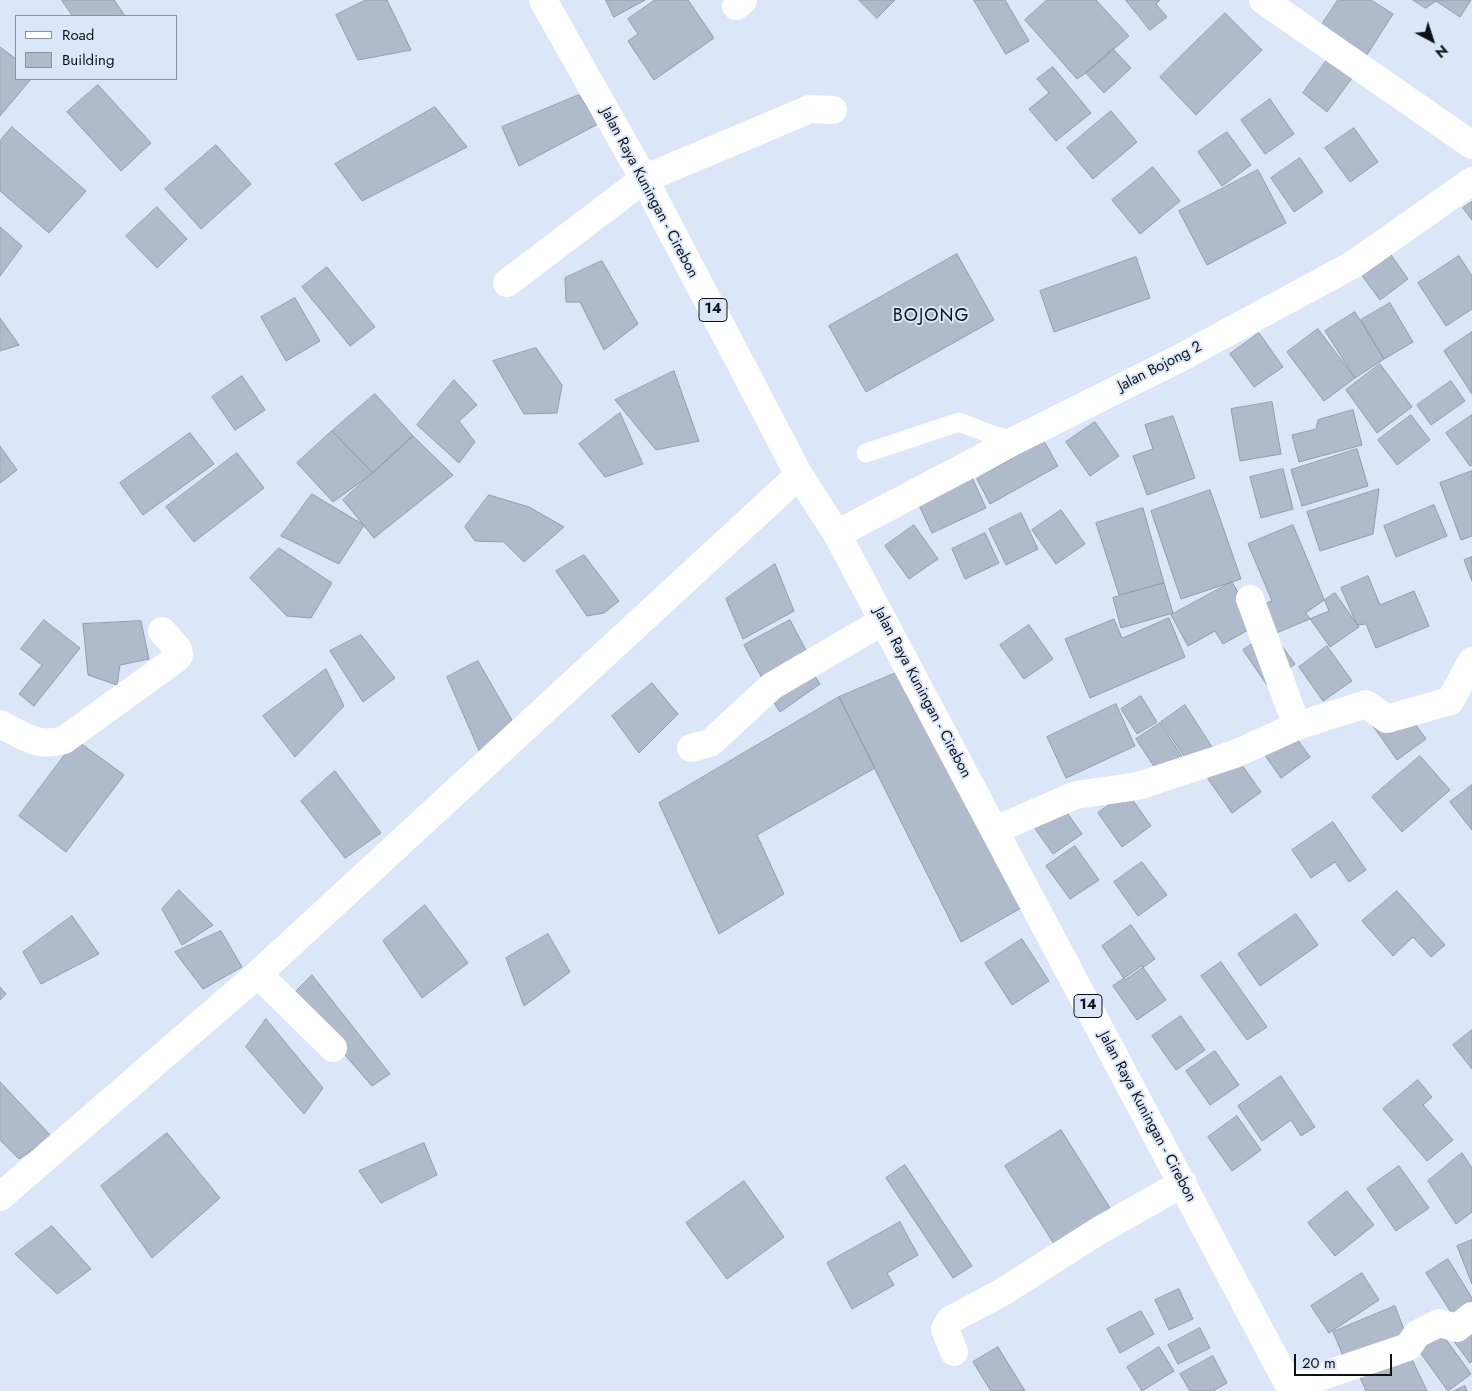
<!DOCTYPE html>
<html>
<head>
<meta charset="utf-8">
<style>
  body { margin:0 }
  #map { position:relative; width:1472px; height:1391px; overflow:hidden; background:#dbe7f8; font-family:Jost,sans-serif }
  canvas { display:block }
  .legend { position:absolute; left:15px; top:15px; width:162px; height:65px; box-sizing:border-box; background:#dbe7f8; border:1px solid #89929e; margin:0; padding:6px 9px; list-style:none; font-size:15px; color:#0e1217 }
  .legend li { display:flex; align-items:center; gap:10px; height:25px }
  .legend b { width:25px; border:1px solid #89929e }
  .north { position:absolute; left:1407px; top:15px; width:50px; height:50px; -webkit-text-stroke:4px #dbe7f8; paint-order:stroke; rotate:140deg; font-size:14px; font-weight:700; line-height:20px; text-align:center; color:#0e1217 }
  .north::after { content:''; display:block; margin:auto; width:18px; height:22px; background:#0e1217; clip-path:polygon(50% 0,100% 100%,50% 72%,0 100%) }
  .scale { position:absolute; left:1294px; top:1354px; width:98px; height:22px; box-sizing:border-box; border:2px solid #0e1217; border-top:0; padding-left:6px; font-size:15px; line-height:18px; white-space:nowrap; color:#0e1217; -webkit-text-stroke:4px #dbe7f8; paint-order:stroke }
</style>
</head>
<body>
<div id="map">
<canvas width="1472" height="1391"></canvas>
<ul class="legend">
<li><b style="height:6px;background:#fff"></b>Road</li>
<li><b style="height:14px;background:#afbacb"></b>Building</li>
</ul>
<div class="north">N</div>
<div class="scale">20 m</div>
</div>
<script>
const g = document.querySelector('canvas').getContext('2d');
g.lineJoin = 'round';
function fill(path, color) { g.fillStyle = color; g.fill(path, 'evenodd'); }
function strokePath(path, color, width, dash) { g.strokeStyle = color; g.lineWidth = width; g.lineCap = dash ? 'butt' : 'round'; g.setLineDash(dash || []); g.stroke(path); }
function label(font, color, halo, rows, align = 'center') {
  g.font = font + ' Jost,sans-serif'; g.lineWidth = 4; g.setLineDash([]); g.textBaseline = 'middle'; g.strokeStyle = halo; g.fillStyle = color; for (const [text, x, y, turn = 0] of rows) {
    g.save(); g.translate(x, y); g.rotate((+turn || 0) * Math.PI / 180); g.textAlign = isNaN(turn) ? turn : align; if (halo) g.strokeText(text, 0, 0); g.fillText(text, 0, 0); g.restore();
  }
}
const building = new Path2D(`
  M 62,0 L 114,0 L 125,16 L 73,16 Z
  M 366,0 L 387,0 L 411,50 L 358,60 L 336,15 Z
  M 606,0 L 645,0 L 614,17 Z
  M 655,0 L 688,0 L 714,38 L 654,80 L 628,41 L 638,34 L 628,19 Z
  M 859,0 L 895,0 L 877,18 Z
  M 974,0 L 1005,0 L 1029,41 L 1006,54 Z
  M 1047,0 L 1096,0 L 1129,36 L 1086,73 L 1077,79 L 1025,20 Z
  M 1126,0 L 1160,0 L 1156,4 L 1167,17 L 1150,30 Z
  M 1338,0 L 1371,0 L 1393,14 L 1363,61 L 1317,32 Z
  M 1413,0 L 1471,0 L 1460,17 L 1436,1 L 1426,8 Z
  M 1225,13 L 1262,50 L 1196,115 L 1160,77 Z
  M 0,47 L 16,59 L 16,79 L 31,79 L 0,116 Z
  M 1113,49 L 1131,68 L 1104,93 L 1086,73 Z
  M 1327,60 L 1352,78 L 1327,112 L 1303,93 Z
  M 1053,67 L 1091,113 L 1056,141 L 1029,109 L 1049,93 L 1037,79 Z
  M 98,85 L 151,143 L 121,171 L 67,112 Z
  M 579,95 L 598,124 L 519,166 L 502,127 Z
  M 1270,99 L 1294,134 L 1265,154 L 1241,120 Z
  M 435,107 L 467,147 L 362,201 L 335,164 Z
  M 1111,111 L 1137,142 L 1093,179 L 1067,148 Z
  M 12,127 L 86,191 L 49,233 L 0,191 L 0,141 Z
  M 1354,128 L 1378,162 L 1350,182 L 1325,148 Z
  M 1227,132 L 1251,165 L 1222,186 L 1198,152 Z
  M 216,145 L 251,184 L 201,229 L 165,189 Z
  M 1300,158 L 1323,192 L 1294,212 L 1271,178 Z
  M 1153,167 L 1180,201 L 1140,234 L 1112,200 Z
  M 1258,170 L 1286,223 L 1207,265 L 1179,211 Z
  M 1472,202 L 1472,220 L 1463,208 Z
  M 157,207 L 187,239 L 157,268 L 126,236 Z
  M 0,227 L 22,246 L 0,276 Z
  M 1384,245 L 1408,279 L 1380,300 L 1355,266 Z
  M 957,254 L 994,320 L 866,392 L 829,326 Z
  M 1459,256 L 1472,276 L 1472,309 L 1446,326 L 1418,283 Z
  M 1136,257 L 1150,298 L 1054,332 L 1040,291 Z
  M 602,261 L 638,324 L 604,350 L 580,302 L 566,302 L 565,278 Z
  M 327,267 L 375,327 L 350,346 L 302,287 Z
  M 295,298 L 320,341 L 286,361 L 261,317 Z
  M 1390,303 L 1413,342 L 1384,359 L 1361,320 Z
  M 1355,312 L 1384,359 L 1355,378 L 1325,331 Z
  M 0,318 L 19,345 L 0,351 Z
  M 1318,329 L 1355,378 L 1324,401 L 1287,352 Z
  M 1472,332 L 1472,394 L 1444,351 Z
  M 1259,333 L 1283,367 L 1254,387 L 1230,354 Z
  M 536,348 L 562,385 L 557,413 L 524,414 L 493,361 Z
  M 1380,364 L 1412,407 L 1377,433 L 1346,390 Z
  M 674,371 L 699,441 L 656,450 L 615,400 Z
  M 242,376 L 265,410 L 235,430 L 212,397 Z
  M 454,380 L 477,405 L 459,421 L 475,442 L 459,463 L 417,425 Z
  M 1451,381 L 1465,401 L 1431,425 L 1417,405 Z
  M 375,394 L 413,436 L 373,473 L 332,431 Z
  M 1272,402 L 1281,454 L 1240,461 L 1231,409 Z
  M 1353,410 L 1362,445 L 1299,462 L 1292,435 L 1316,429 L 1318,420 Z
  M 620,413 L 643,464 L 605,477 L 579,444 Z
  M 1411,415 L 1430,440 L 1397,465 L 1378,440 Z
  M 1472,415 L 1472,465 L 1470,466 L 1446,433 Z
  M 1173,416 L 1195,478 L 1147,495 L 1133,456 L 1153,449 L 1145,425 Z
  M 1095,422 L 1119,456 L 1090,476 L 1066,442 Z
  M 332,431 L 373,473 L 333,502 L 297,463 Z
  M 190,433 L 214,464 L 143,515 L 120,483 Z
  M 413,436 L 453,475 L 374,538 L 343,500 Z
  M 1044,441 L 1058,466 L 990,504 L 977,479 Z
  M 0,446 L 17,470 L 0,483 Z
  M 1357,449 L 1368,486 L 1302,506 L 1291,470 Z
  M 237,453 L 264,488 L 194,542 L 166,507 Z
  M 1283,469 L 1293,509 L 1261,518 L 1250,477 Z
  M 1472,471 L 1472,536 L 1461,540 L 1440,483 Z
  M 970,473 L 986,508 L 932,533 L 916,499 Z
  M 1379,489 L 1373,534 L 1320,551 L 1307,512 Z
  M 1210,490 L 1241,579 L 1181,599 L 1151,511 Z
  M 312,494 L 364,525 L 339,564 L 281,536 Z
  M 489,495 L 529,507 L 564,527 L 524,562 L 504,542 L 475,541 L 465,527 Z
  M 1434,505 L 1447,536 L 1396,557 L 1384,526 Z
  M 1143,508 L 1164,583 L 1119,595 L 1096,523 Z
  M 1061,510 L 1085,544 L 1056,564 L 1032,530 Z
  M 1021,513 L 1038,549 L 1006,565 L 989,529 Z
  M 914,525 L 938,559 L 909,579 L 885,546 Z
  M 1293,525 L 1329,611 L 1269,636 L 1257,607 L 1272,601 L 1248,544 Z
  M 985,533 L 999,563 L 965,579 L 952,549 Z
  M 279,548 L 332,583 L 311,618 L 287,616 L 250,578 Z
  M 584,555 L 619,601 L 604,613 L 587,616 L 556,571 Z
  M 1472,557 L 1472,581 L 1464,560 Z
  M 775,564 L 794,611 L 743,639 L 726,599 Z
  M 1368,576 L 1380,605 L 1414,591 L 1429,626 L 1376,648 L 1366,624 L 1357,625 L 1341,588 Z
  M 1232,582 L 1257,625 L 1223,644 L 1215,631 L 1188,646 L 1171,615 Z
  M 1164,583 L 1173,613 L 1121,628 L 1113,598 Z
  M 1335,593 L 1359,627 L 1330,647 L 1306,613 Z
  M 1169,618 L 1185,657 L 1090,698 L 1065,639 L 1114,619 L 1122,638 Z
  M 44,620 L 80,648 L 34,706 L 19,694 L 42,665 L 21,649 Z
  M 790,620 L 809,656 L 763,680 L 744,645 Z
  M 141,621 L 149,659 L 120,665 L 117,685 L 88,675 L 83,624 Z
  M 1029,625 L 1053,659 L 1024,679 L 1000,645 Z
  M 1271,631 L 1295,664 L 1267,685 L 1243,650 Z
  M 361,635 L 395,678 L 363,702 L 330,651 Z
  M 1327,646 L 1352,681 L 1323,701 L 1299,667 Z
  M 478,661 L 513,722 L 481,755 L 447,677 Z
  M 809,667 L 820,684 L 780,712 L 768,694 Z
  M 326,669 L 344,706 L 295,757 L 263,716 Z
  M 896,673 L 1023,907 L 961,942 L 839,697 Z
  M 652,683 L 678,714 L 639,753 L 612,716 Z
  M 1141,696 L 1157,722 L 1137,734 L 1121,709 Z
  M 839,697 L 875,768 L 757,835 L 784,894 L 719,934 L 659,803 Z
  M 1116,704 L 1135,746 L 1066,778 L 1047,737 Z
  M 1185,705 L 1212,747 L 1188,762 L 1161,722 Z
  M 1402,706 L 1426,739 L 1397,760 L 1373,726 Z
  M 1160,723 L 1185,761 L 1161,777 L 1136,739 Z
  M 1286,724 L 1310,757 L 1281,778 L 1257,744 Z
  M 76,740 L 124,775 L 66,852 L 19,816 Z
  M 1420,756 L 1450,790 L 1402,832 L 1372,797 Z
  M 1237,758 L 1261,792 L 1232,813 L 1208,779 Z
  M 335,771 L 381,833 L 345,858 L 301,801 Z
  M 1472,785 L 1472,830 L 1450,802 Z
  M 1127,792 L 1151,826 L 1122,847 L 1098,813 Z
  M 1058,800 L 1082,834 L 1053,854 L 1029,820 Z
  M 1333,822 L 1366,870 L 1349,882 L 1335,862 L 1311,878 L 1292,850 Z
  M 1075,846 L 1099,880 L 1070,899 L 1046,866 Z
  M 1142,862 L 1167,895 L 1138,916 L 1114,882 Z
  M 179,890 L 213,925 L 182,945 L 162,909 Z
  M 1397,891 L 1445,945 L 1431,957 L 1413,937 L 1393,956 L 1362,921 Z
  M 425,905 L 468,963 L 422,998 L 383,941 Z
  M 1296,914 L 1318,945 L 1260,986 L 1238,954 Z
  M 72,916 L 99,954 L 41,984 L 23,952 Z
  M 1131,925 L 1155,959 L 1125,980 L 1102,946 Z
  M 221,931 L 242,967 L 203,989 L 175,952 Z
  M 548,934 L 570,972 L 524,1006 L 506,958 Z
  M 1022,939 L 1049,981 L 1012,1005 L 985,963 Z
  M 1221,962 L 1267,1027 L 1247,1040 L 1201,976 Z
  M 1142,966 L 1166,1000 L 1137,1020 L 1113,986 Z
  M 312,975 L 390,1074 L 372,1086 L 293,995 Z
  M 0,987 L 6,994 L 0,1000 Z
  M 1181,1016 L 1205,1050 L 1176,1070 L 1152,1036 Z
  M 266,1019 L 323,1088 L 304,1114 L 246,1047 Z
  M 1472,1030 L 1472,1069 L 1453,1045 Z
  M 1215,1051 L 1239,1085 L 1210,1105 L 1186,1071 Z
  M 1281,1076 L 1315,1127 L 1301,1136 L 1291,1120 L 1262,1141 L 1238,1106 Z
  M 1418,1080 L 1432,1097 L 1423,1105 L 1453,1140 L 1427,1161 L 1383,1109 Z
  M 0,1082 L 52,1137 L 19,1159 L 0,1140 Z
  M 1237,1116 L 1261,1150 L 1232,1171 L 1208,1137 Z
  M 1061,1130 L 1110,1208 L 1054,1244 L 1005,1166 Z
  M 167,1133 L 220,1198 L 152,1258 L 101,1186 Z
  M 424,1143 L 437,1175 L 381,1203 L 359,1171 Z
  M 1462,1153 L 1472,1168 L 1472,1212 L 1456,1224 L 1428,1181 Z
  M 905,1165 L 972,1266 L 953,1278 L 886,1178 Z
  M 1399,1166 L 1429,1208 L 1396,1231 L 1367,1189 Z
  M 744,1181 L 784,1237 L 727,1279 L 686,1223 Z
  M 1347,1191 L 1374,1225 L 1335,1256 L 1308,1223 Z
  M 900,1222 L 918,1255 L 887,1273 L 894,1285 L 852,1309 L 827,1263 Z
  M 52,1226 L 91,1269 L 57,1294 L 15,1254 Z
  M 1472,1240 L 1472,1284 L 1457,1246 Z
  M 1448,1259 L 1472,1298 L 1472,1306 L 1454,1317 L 1426,1273 Z
  M 1362,1273 L 1379,1300 L 1329,1333 L 1311,1306 Z
  M 1179,1289 L 1193,1319 L 1169,1330 L 1155,1300 Z
  M 1395,1306 L 1408,1340 L 1347,1365 L 1333,1332 Z
  M 1141,1311 L 1154,1334 L 1120,1353 L 1107,1329 Z
  M 1472,1320 L 1472,1361 L 1470,1363 L 1450,1336 Z
  M 1437,1327 L 1471,1374 L 1448,1391 L 1414,1344 Z
  M 1200,1328 L 1210,1348 L 1178,1364 L 1168,1345 Z
  M 998,1347 L 1025,1391 L 991,1391 L 973,1362 Z
  M 1159,1347 L 1174,1371 L 1142,1391 L 1127,1367 Z
  M 1408,1351 L 1427,1391 L 1366,1391 L 1359,1375 Z
  M 1213,1356 L 1227,1383 L 1213,1391 L 1190,1391 L 1180,1374 Z
  M 1465,1386 L 1467,1391 L 1454,1391 Z`);
const service = new Path2D(`
  M 866,453 L 959,422 L 990,434 L 1014,441`);
const minor = new Path2D(`
  M 1263,0 L 1472,145
  M 736,6 L 743,0
  M 507,283 L 644,179 L 810,109 L 833,110
  M 837,534 L 1014,441 L 1182,357 L 1354,264 L 1472,181
  M 1250,599 L 1297,726
  M 0,724 C 24,736 37,748 64,740 L 176,659 L 179,655 L 178,649 L 162,631
  M 691,748 L 710,743 L 772,686 L 883,621
  M 995,830 L 1076,795 L 1138,786 L 1235,754 L 1297,726 L 1366,704 L 1387,719 L 1450,701 L 1472,661
  M 258,974 L 333,1048
  M 0,1197 L 258,974 L 799,475
  M 954,1352 L 945,1329 L 950,1320 L 1001,1293 L 1100,1230 L 1183,1183
  M 1290,1387 L 1408,1347 L 1417,1334 L 1439,1323 L 1457,1328 L 1472,1316`);
const trunk = new Path2D(`
  M 543,0 L 644,179 L 799,475 L 837,534 L 1292,1391`);
const shields = [
  [713,310,28],
  [1088,1006,28]
];
const shieldNames = [
  ["14",713,310],
  ["14",1088,1006]
];
const streetNames = [
  ["Jalan Raya Kuningan - Cirebon",649,193,62],
  ["Jalan Bojong 2",1160,367,-27],
  ["Jalan Raya Kuningan - Cirebon",922,693,62],
  ["Jalan Raya Kuningan - Cirebon",1147,1117,62]
];
const quarterNames = [
  ["BOJONG",931,317]
];
fill(building, '#afbacb');
strokePath(building, '#919cac', 1);
strokePath(service, '#fff', 19);
strokePath(minor, '#fff', 28);
strokePath(trunk, '#fff', 28);
for (const [x, y, w] of shields) { const box = new Path2D(); box.roundRect(x - w / 2, y - 11.5, w, 23, 4); g.fillStyle = '#dbe7f8'; g.fill(box); strokePath(box, '#0e1217', 1); }
label('bold 14px', '#0e1217', null, shieldNames);
label('15px', '#0e1217', '#dbe7f8', streetNames);
g.letterSpacing = '1px';
label('18px', '#0e1217', '#dbe7f8', quarterNames);
g.letterSpacing = '0px';
</script>
</body>
</html>
